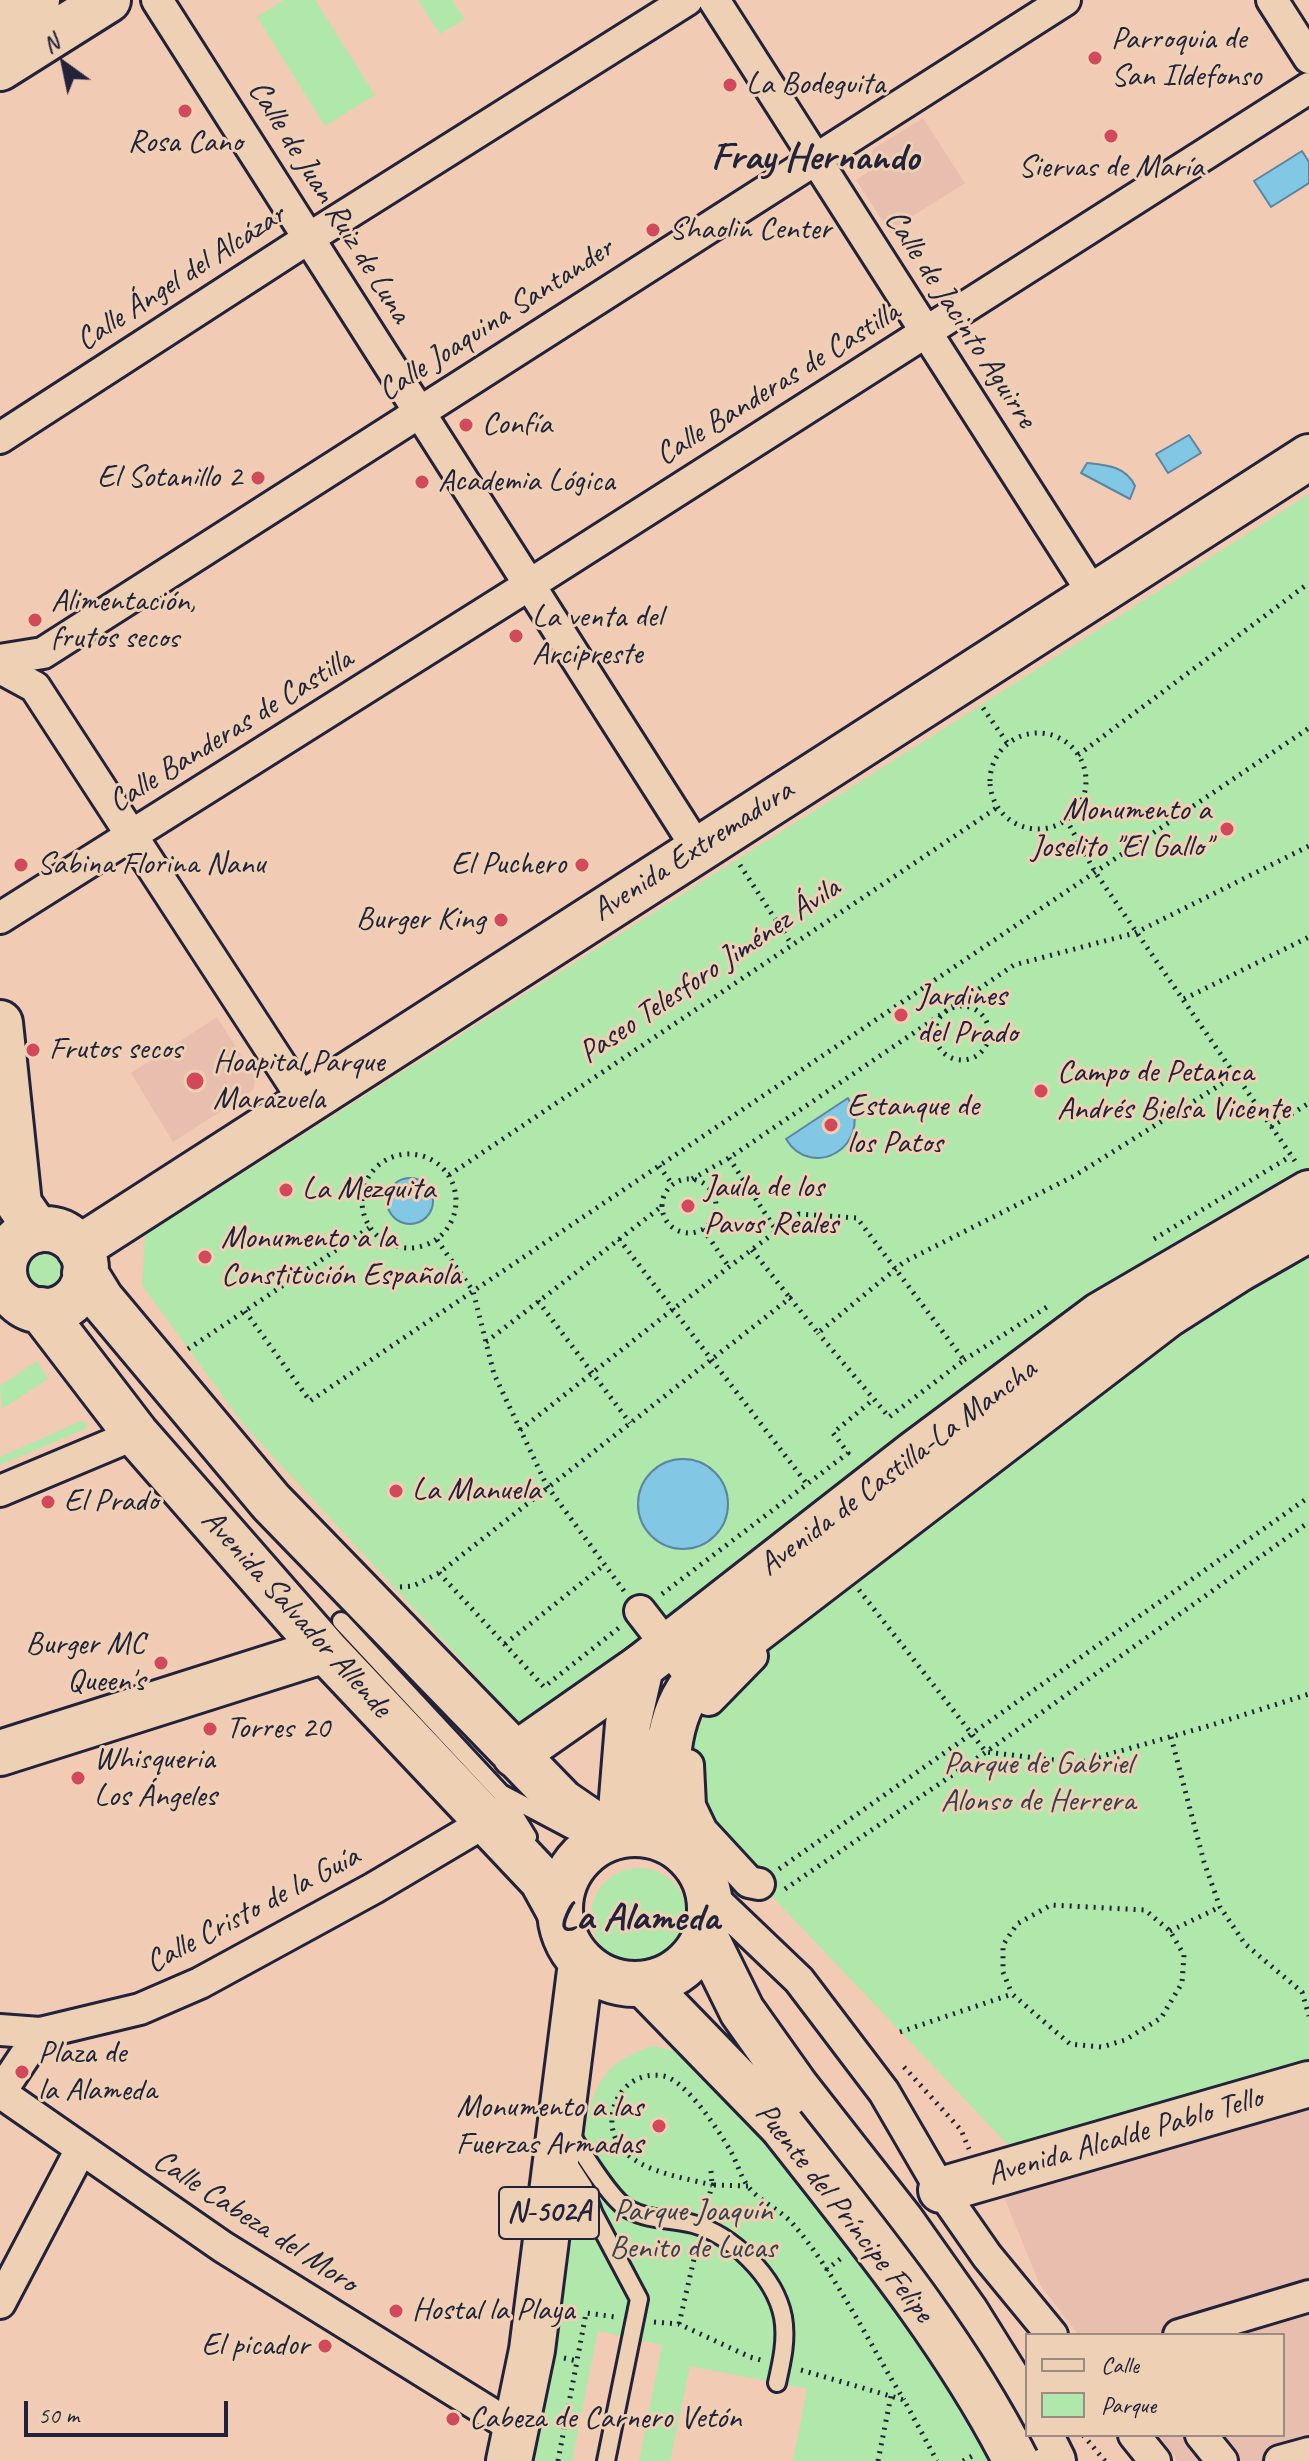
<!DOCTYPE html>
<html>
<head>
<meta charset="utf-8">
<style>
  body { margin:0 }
  #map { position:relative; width:1309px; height:2461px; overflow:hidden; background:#f2cbb5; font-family:Caveat,sans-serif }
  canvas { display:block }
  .legend { position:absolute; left:1025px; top:2333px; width:260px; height:104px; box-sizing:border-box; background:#eed0b4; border:2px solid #9c8a84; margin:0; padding:10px 14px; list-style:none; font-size:24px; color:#22223b }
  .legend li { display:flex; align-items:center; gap:16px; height:40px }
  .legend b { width:40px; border:2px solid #9c8a84 }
  .north { position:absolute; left:24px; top:24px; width:80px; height:80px; -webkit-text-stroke:6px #eed0b4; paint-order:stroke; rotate:327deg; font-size:22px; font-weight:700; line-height:32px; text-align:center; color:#22223b }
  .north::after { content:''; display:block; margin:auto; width:28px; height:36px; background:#22223b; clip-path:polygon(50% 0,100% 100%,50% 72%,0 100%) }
  .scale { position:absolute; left:24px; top:2401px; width:204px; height:36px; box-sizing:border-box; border:4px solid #22223b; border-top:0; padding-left:10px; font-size:24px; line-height:28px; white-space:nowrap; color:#22223b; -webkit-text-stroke:6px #eed0b4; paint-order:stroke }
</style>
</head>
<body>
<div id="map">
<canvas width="1309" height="2461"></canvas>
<ul class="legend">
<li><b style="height:10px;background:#eed0b4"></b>Calle</li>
<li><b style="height:22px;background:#b0e7aa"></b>Parque</li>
</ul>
<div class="north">N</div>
<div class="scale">50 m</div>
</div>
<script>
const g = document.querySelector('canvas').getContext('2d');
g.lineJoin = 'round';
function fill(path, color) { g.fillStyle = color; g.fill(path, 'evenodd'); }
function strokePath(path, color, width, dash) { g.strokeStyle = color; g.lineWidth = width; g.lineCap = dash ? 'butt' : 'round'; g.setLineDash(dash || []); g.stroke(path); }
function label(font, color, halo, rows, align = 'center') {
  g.font = font + ' Caveat,sans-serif'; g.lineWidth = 6; g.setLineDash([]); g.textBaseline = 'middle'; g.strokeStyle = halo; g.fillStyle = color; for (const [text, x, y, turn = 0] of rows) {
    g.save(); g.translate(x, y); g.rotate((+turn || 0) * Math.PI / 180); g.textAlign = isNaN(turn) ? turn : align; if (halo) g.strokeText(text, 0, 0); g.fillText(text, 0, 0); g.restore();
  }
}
const built = new Path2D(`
  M 923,118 L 965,183 L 889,231 L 856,180 L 867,173 L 873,149 Z
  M 217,1017 L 255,1078 L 254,1087 L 252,1091 L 173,1142 L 131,1073 Z
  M 1309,2102 L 1309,2461 L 1178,2461 L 1158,2435 L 1283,2435 L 1283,2335 L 1079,2335 L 1040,2285 L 999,2185 Z`);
const green = new Path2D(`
  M 284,0 L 315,0 L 375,95 L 325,126 L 257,17 Z
  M 418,0 L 452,0 L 465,19 L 440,34 Z
  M 1309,494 L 1309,1170 L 1095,1296 L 529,1733 L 244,1425 L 142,1285 L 145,1235 L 981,705 ZM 416,1179 C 433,1187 440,1222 414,1222 C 408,1222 400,1219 394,1217 L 387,1204 Z
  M18 1270a25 25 0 1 1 50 0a25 25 0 1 1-50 0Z
  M 1309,1255 L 1309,2059 L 1012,2149 L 708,1829 C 700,1794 684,1757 701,1723 C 727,1669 828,1603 876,1566 C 1017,1457 1155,1345 1309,1255 Z
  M 37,1361 L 48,1379 L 2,1409 L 0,1386 Z
  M 81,1421 L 88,1424 L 85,1429 L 0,1465 L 0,1457 Z
  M591 1916a48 48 0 1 1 96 0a48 48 0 1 1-96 0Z
  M 652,2046 L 682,2052 L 762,2130 L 854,2248 L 922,2349 L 990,2461 L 793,2461 L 807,2389 L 690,2366 L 670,2461 L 639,2461 L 662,2345 L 598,2331 L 572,2461 L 531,2461 L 562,2307 L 588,2114 C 600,2072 612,2061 652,2046 Z`);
const water = new Path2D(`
  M 1302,151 L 1309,162 L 1309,183 L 1271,207 L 1254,181 Z
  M 1189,435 L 1201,453 L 1168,473 L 1156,454 Z
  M 1087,463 C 1106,465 1126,466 1135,486 L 1130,499 L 1081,473 Z
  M 848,1098 C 875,1145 812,1182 786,1139 Z
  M387 1201a23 23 0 1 1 46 0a23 23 0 1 1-46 0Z
  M638 1504a45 45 0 1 1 90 0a45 45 0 1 1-90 0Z`);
const path = new Path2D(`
  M 983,708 L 1008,744
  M990 781a48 48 0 1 1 96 0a48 48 0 1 1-96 0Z
  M 1078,755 L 1309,583
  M 1066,819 L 1095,872 L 1235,1075
  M 740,865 L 792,945
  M 1184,999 L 1309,937
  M935 1033a27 27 0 1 1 54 0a27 27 0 1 1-54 0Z
  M 1271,1127 L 1309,1103
  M362 1201a47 47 0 1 1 94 0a47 47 0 1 1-94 0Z
  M 729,1158 L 776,1230
  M 659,1166 L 672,1184
  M 449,1175 L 998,807
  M662 1206a27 27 0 1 1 54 0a27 27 0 1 1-54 0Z
  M 692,1179 L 729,1158 L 1014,965 L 1135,933 L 1309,846
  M 703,1229 L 729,1267
  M 619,1239 L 807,1484
  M 1154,1239 L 1291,1156
  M 437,1240 L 473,1291 L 494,1374 L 547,1486 L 624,1591
  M 752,1250 L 790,1298
  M 538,1301 L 630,1423
  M 245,1311 L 310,1401 L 1309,728
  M 486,1342 L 661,1207
  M 188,1349 L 369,1228
  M 964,1360 L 1050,1305
  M 520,1430 L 672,1310 L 799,1214 L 857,1218 L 964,1360 L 889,1417 L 818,1333
  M 439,1573 L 544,1687 L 620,1627
  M 400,1587 L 413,1586 L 439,1573 L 790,1298 L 818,1333 L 904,1262 L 1074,1176 L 1236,1075 L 1295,1161
  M 859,1590 L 986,1752 L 1078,1763 L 1205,1727 L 1309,1694
  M 662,1594 L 848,1453 L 833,1433 L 874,1399
  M 505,1644 L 604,1565
  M 1171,1737 L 1204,1862 L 1220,1907 L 1245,1944 L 1302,1992 L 1309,2016
  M 779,1869 L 1309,1497
  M 785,1889 L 986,1752 L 1309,1522
  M 1170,1931 L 1220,1907
  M 900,2032 L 1012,1994 L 1070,2044 L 1102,2047 L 1125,2040 L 1161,2018 L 1182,1983 L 1184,1955 L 1170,1931 L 1145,1910 L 1051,1905 L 1017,1924 L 1003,1945 L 1003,1972 L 1012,1994
  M 904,2067 L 961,2130 L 969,2149
  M 711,2171 L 712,2185 L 748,2186
  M 706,2209 L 712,2185 C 685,2178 648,2173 627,2154 C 594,2125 619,2068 663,2076 C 685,2079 720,2132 731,2152 C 737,2162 740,2175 747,2185 C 758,2201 780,2209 793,2224 C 835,2272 870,2345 904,2400
  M 826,2270 L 844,2256
  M 654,2322 L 679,2324 L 750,2357 L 764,2361
  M 679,2324 L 697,2246
  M 564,2358 L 577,2361 L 586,2313 L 616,2317
  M 801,2370 L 904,2400 L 937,2461
  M 1083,2435 L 1105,2461
  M 558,2461 L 577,2361
  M 878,2461 L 891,2396
  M 963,2461 L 976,2454`);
const lane = new Path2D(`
  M 341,1621 L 501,1793 L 528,1837
  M 501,1793 L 571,1830
  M 631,1834 L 646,1810 L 646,1781
  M 569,2132 C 582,2151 610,2199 628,2209 C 649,2221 671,2218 693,2224 C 732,2235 775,2276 783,2317 C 787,2339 782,2361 777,2383
  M 564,2156 L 584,2187 L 594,2214 L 639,2299 L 606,2461`);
const street = new Path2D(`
  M 157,0 L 697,848
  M 714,0 L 1094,595
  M 1272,0 L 1309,58
  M 0,438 L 309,238 L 687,0
  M 0,660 L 43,653 L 1065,0
  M 0,668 L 35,687 L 305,1102
  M 0,918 L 529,585 L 1309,88
  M 0,1491 L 136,1434
  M 640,1611 L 709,1700 L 752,1656
  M 688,1765 L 690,1806 L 702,1831 L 749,1882 L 759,1884
  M 710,1895 L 799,1980 L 884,2092 L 941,2190 L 987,2256 L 1052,2335
  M 0,2030 L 40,2033 L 140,2009 L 200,1983 L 374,1888 L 487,1821
  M 0,2093 L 40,2033
  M 1,2093 L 223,2247 L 516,2429
  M 0,2303 L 81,2149
  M 1179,2335 L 1309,2296
  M 1134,2435 L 1155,2461
  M 1201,2435 L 1222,2461
  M 1280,2461 L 1309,2453`);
const secondary = new Path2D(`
  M 0,24 L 37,0
  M 0,68 L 108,0
  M 0,1023 L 19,1204 L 37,1230
  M4 1270a41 41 0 1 1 82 0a41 41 0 1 1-82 0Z
  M 79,1248 L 1309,457
  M 85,1273 L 101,1299 L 271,1502 L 562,1802 L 613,1837
  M 41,1310 L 136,1434 L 325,1650 L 542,1880 L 559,1911
  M 0,1753 L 325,1650
  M 515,1755 L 641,1667
  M 941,2190 L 1309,2084`);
const primary = new Path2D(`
  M560 1909a75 75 0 1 1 150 0a75 75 0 1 1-150 0Z
  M 619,1835 L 628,1724 L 641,1667 L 914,1454 L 1100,1315 L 1309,1193
  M 671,1842 C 666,1791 660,1727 693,1684 C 706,1668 725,1655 740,1642 L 1167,1315 L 1239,1269 L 1309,1229
  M 706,1938 L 742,2011 L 796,2087 L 901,2221 L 966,2313 L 1027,2411
  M 645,1985 L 782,2126
  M 1040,2435 L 1053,2461
  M 509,2461 L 532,2350 L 581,1963`);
const primaryBridge = new Path2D(`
  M 782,2126 C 866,2233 954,2339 1016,2461`);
const markers = [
  [1095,58,8,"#d1495b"],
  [730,85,8,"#d1495b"],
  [185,111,8,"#d1495b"],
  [1111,136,8,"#d1495b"],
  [653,230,8,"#d1495b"],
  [466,425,8,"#d1495b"],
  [258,478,8,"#d1495b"],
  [422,482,8,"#d1495b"],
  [35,620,8,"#d1495b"],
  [516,636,8,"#d1495b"],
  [1227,829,8,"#d1495b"],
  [21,865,8,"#d1495b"],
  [582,865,8,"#d1495b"],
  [501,920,8,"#d1495b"],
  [901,1015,8,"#d1495b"],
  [33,1050,8,"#d1495b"],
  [195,1081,10,"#d1495b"],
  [1041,1091,8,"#d1495b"],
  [831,1125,8,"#d1495b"],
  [286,1190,8,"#d1495b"],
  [688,1206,8,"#d1495b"],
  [205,1257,8,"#d1495b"],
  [396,1491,8,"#d1495b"],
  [48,1502,8,"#d1495b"],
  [161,1663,8,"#d1495b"],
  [210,1729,8,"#d1495b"],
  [78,1778,8,"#d1495b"],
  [22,2072,8,"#d1495b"],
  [659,2126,8,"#d1495b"],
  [396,2311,8,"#d1495b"],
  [325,2346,8,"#d1495b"],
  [453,2419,8,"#d1495b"]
];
const shields = [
  [549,2213,100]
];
const shieldNames = [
  ["N-502A",549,2213]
];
const poiNames = [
  ["Parroquia de",1111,40],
  ["San Ildefonso",1111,77],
  ["La Bodeguita",746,85],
  ["Rosa Cano",185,143,"center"],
  ["Siervas de María",1111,168,"center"],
  ["Shaolin Center",669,230],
  ["Confía",482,425],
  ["El Sotanillo 2",242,478,"right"],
  ["Academia Lógica",438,482],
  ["Alimentación,",51,602],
  ["frutos secos",51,639],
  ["La venta del",532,618],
  ["Arcipreste",532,655],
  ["Monumento a",1211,811,"right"],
  ["Joselito \"El Gallo\"",1211,848,"right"],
  ["Sabina Florina Nanu",37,865],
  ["El Puchero",566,865,"right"],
  ["Burger King",485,920,"right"],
  ["Jardines",917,997],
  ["del Prado",917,1034],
  ["Frutos secos",49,1050],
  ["Hoapital Parque",213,1063],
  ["Marazuela",213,1100],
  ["Campo de Petanca",1057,1073],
  ["Andrés Bielsa Vicente",1057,1110],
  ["Estanque de",847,1107],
  ["los Patos",847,1144],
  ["Jaula de los",704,1188],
  ["Pavos Reales",704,1225],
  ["La Mezquita",302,1190],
  ["Monumento a la",221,1239],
  ["Constitución Española",221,1276],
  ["La Manuela",412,1491],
  ["El Prado",64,1502],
  ["Burger MC",145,1645,"right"],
  ["Queen's",145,1682,"right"],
  ["Torres 20",226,1729],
  ["Whisqueria",94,1760],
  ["Los Ángeles",94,1797],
  ["Plaza de",38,2054],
  ["la Alameda",38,2091],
  ["Monumento a las",643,2108,"right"],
  ["Fuerzas Armadas",643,2145,"right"],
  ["Hostal la Playa",412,2311],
  ["El picador",309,2346,"right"],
  ["Cabeza de Carnero Vetón",469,2419]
];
const streetNames = [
  ["Calle de Juan Ruiz de Luna",329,202,58],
  ["Calle Ángel del Alcázar",181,278,-33],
  ["Calle de Jacinto Aguirre",960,319,57],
  ["Calle Joaquina Santander",496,320,-33],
  ["Calle Banderas de Castilla",778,384,-32],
  ["Calle Banderas de Castilla",231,731,-32],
  ["Avenida Extremadura",693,851,-33],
  ["Paseo Telesforo Jiménez Ávila",710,971,-34],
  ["Avenida de Castilla-La Mancha",898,1468,-37],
  ["Avenida Salvador Allende",296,1614,48],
  ["Calle Cristo de la Guía",253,1910,-28],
  ["Avenida Alcalde Pablo Tello",1125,2137,-16],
  ["Puente del Príncipe Felipe",844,2213,52],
  ["Calle Cabeza del Moro",255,2222,33]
];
const parkNames = [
  ["Parque de Gabriel",1038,1765],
  ["Alonso de Herrera",1038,1802],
  ["Parque Joaquín",693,2212],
  ["Benito de Lucas",693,2249]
];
const districtNames = [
  ["Fray Hernando",815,159],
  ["La Alameda",639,1919]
];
fill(built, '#e8beae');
fill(green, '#b0e7aa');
fill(water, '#82c7e3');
strokePath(water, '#5c85a0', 2);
strokePath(lane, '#22223b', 22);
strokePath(street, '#22223b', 36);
strokePath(secondary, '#22223b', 50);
strokePath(primary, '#22223b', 50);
strokePath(path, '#22223b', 5, [2, 6]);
strokePath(lane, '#eed0b4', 16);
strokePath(street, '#eed0b4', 30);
strokePath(secondary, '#eed0b4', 44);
strokePath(primary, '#eed0b4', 44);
strokePath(primaryBridge, '#22223b', 50, []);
strokePath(primaryBridge, '#eed0b4', 44);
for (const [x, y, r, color] of markers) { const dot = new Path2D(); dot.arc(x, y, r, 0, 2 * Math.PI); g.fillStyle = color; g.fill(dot); strokePath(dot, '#eed0b4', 3); }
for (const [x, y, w] of shields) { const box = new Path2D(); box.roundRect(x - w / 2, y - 26, w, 52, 6); g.fillStyle = '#eed0b4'; g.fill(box); strokePath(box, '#22223b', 2); }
label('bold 30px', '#22223b', null, shieldNames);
label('32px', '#22223b', '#eed0b4', poiNames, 'left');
label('32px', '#22223b', '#eed0b4', streetNames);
label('32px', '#37404c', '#eed0b4', parkNames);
label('bold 40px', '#22223b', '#eed0b4', districtNames);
</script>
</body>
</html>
